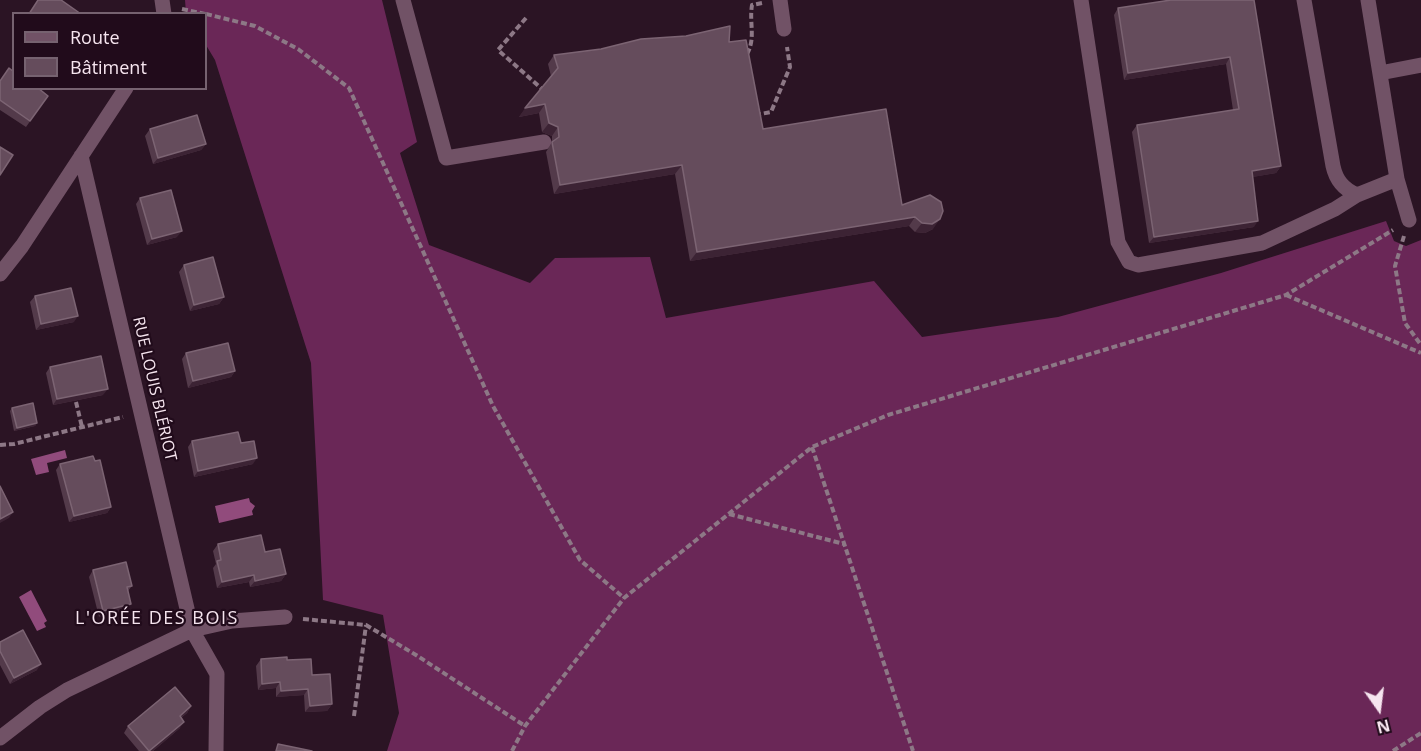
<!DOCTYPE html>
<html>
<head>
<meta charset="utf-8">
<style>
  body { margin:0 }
  #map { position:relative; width:1421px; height:751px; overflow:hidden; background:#2b1424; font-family:"Open Sans",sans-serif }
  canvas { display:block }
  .legend { position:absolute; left:12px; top:12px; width:195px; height:78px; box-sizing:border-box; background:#210b1b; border:2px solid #766270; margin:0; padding:8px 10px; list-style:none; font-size:18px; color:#f6e5ef }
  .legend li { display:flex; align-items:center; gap:12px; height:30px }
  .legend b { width:30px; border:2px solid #766270 }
  .north { position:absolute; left:1349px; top:679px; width:60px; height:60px; -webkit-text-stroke:4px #210b1b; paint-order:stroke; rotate:166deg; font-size:16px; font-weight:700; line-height:24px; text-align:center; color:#f6e5ef }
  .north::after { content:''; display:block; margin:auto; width:21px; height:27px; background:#f6e5ef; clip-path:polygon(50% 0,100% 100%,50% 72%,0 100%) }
</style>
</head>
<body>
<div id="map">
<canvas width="1421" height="751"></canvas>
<ul class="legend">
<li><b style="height:8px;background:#715266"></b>Route</li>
<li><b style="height:16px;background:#654c5c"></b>Bâtiment</li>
</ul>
<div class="north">N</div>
</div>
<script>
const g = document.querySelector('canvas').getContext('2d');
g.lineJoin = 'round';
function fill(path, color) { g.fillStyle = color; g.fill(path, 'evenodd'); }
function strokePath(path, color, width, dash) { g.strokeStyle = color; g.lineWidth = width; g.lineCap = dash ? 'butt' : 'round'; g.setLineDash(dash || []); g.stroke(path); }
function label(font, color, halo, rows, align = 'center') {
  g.font = font + ' "Open Sans",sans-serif'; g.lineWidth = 4.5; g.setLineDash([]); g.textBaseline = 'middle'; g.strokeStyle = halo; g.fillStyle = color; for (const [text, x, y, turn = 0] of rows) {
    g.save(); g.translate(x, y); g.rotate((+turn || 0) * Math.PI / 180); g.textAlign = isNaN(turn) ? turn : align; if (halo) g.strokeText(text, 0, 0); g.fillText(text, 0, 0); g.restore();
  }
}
const forest = new Path2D(`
  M 185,0 L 382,0 L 417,142 L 400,153 L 429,245 L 530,283 L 555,258 L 650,257 L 666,318 L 874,281 L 922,337 L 1058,317 L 1221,273 L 1386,221 L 1394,241 L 1406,246 L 1421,240 L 1421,751 L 387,751 L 399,713 L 383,615 L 323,600 L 311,363 L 215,60 L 206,45 L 206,14 L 186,13 Z`);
const water = new Path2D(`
  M 65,450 L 67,458 L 47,463 L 49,472 L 36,475 L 31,459 Z
  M 249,498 L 250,502 L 255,506 L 252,511 L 253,515 L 219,523 L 215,506 Z
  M 31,590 L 47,621 L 44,623 L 46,627 L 37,631 L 19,597 Z`);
const path = new Path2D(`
  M 182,9 L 205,14
  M 206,14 L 255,26 L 298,49 L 349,88 L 493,406 L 580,560 L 624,598
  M 526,18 L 498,50 L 542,89
  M 747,54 C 756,38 749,23 752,5 L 762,3
  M 755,115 L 771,112 L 790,67 L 787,47
  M 1404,236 L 1395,266 L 1405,323 L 1421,345
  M 1286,295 L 1421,353
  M 76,402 L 82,427
  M 0,445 L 14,444 L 123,417
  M 812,447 L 913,751
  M 729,514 L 844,544
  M 303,619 L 366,625 L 416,655 L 525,726
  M 354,716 L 366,625
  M 512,751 L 525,726 L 624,598 L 812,447 L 888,415 L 1286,295 L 1393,230
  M 1393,751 L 1421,733`);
const minor = new Path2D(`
  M 162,0 L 164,14
  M 403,0 L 446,158 L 544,142
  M 780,0 L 784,29
  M 1081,0 L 1118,242 L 1129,262 L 1138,265 L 1262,243 L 1335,209 L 1357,195
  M 1304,0 L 1333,166 C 1336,180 1343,189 1357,195 L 1397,179
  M 1368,0 L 1397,179 L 1409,220
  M 1380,73 L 1421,65
  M 0,274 L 22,246 L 126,88
  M 0,738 L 40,707 L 67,690 L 192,630 L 81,156
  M 216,751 L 217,674 L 192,630 L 232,621 L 285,617`);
const wall = new Path2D(`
  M 1254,0 L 1281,166 L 1276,173 L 1252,177 L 1254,227 L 1149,243 L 1132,132 L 1137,125 L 1233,110 L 1226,64 L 1124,80 L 1114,15 L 1118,8 Z
  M 729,42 L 763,129 L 902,205 L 933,229 L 925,233 L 915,232 L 909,226 L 690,261 L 675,174 L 554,194 L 546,152 L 552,142 L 552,136 L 542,132 L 539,113 L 519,117 L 551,76 L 548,64 L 554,55 Z
  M 0,81 L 48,96 L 26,127 L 0,110 Z
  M 150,129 L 206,144 L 201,150 L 153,164 L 145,136 Z
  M 140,198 L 177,237 L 147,245 L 136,204 Z
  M 184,265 L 224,297 L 219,304 L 190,311 L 179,272 Z
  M 35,296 L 74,322 L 36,330 L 30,302 Z
  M 186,353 L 235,371 L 231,377 L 188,388 L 182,359 Z
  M 50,367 L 103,395 L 53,405 L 46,373 Z
  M 12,408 L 37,423 L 35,426 L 14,431 L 10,411 Z
  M 192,441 L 241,443 L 253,464 L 194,477 L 188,447 Z
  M 95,461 L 111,507 L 107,513 L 69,522 L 56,470 L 60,464 Z
  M 218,544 L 265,552 L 286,574 L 281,581 L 250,587 L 249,582 L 217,588 L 213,568 L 216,564 L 213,551 Z
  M 93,570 L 132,586 L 128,591 L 131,604 L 127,610 L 99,617 L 89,577 Z
  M 0,642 L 37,670 L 10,684 L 0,665 Z
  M 261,659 L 287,660 L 312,675 L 332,704 L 327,711 L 305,712 L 304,695 L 276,697 L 276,688 L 258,690 L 256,666 Z
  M 191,706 L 187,713 L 181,718 L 180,728 L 153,751 L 139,751 L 124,733 L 128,726 Z`);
const shadedWall = new Path2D(`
  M 1230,57 L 1226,64 L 1124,80 L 1128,73 Z
  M 545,104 L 539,113 L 519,117 L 525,108 Z
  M 549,123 L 558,127 L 552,136 L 542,132 Z
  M 206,144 L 201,150 L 153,164 L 158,158 Z
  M 682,165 L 675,174 L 554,194 L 560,185 Z
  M 1281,166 L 1276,173 L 1247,178 L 1252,171 Z
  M 915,217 L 909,226 L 690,261 L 697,252 Z
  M 940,219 L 933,229 L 925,233 L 915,232 L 922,223 Z
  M 1258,221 L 1254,227 L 1149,243 L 1154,237 Z
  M 182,231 L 177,237 L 147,245 L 152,239 Z
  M 224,297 L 219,304 L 190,311 L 194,305 Z
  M 78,316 L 74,322 L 36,330 L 41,324 Z
  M 235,371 L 231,377 L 188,388 L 193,381 Z
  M 108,389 L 103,395 L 53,405 L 57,399 Z
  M 37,423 L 35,426 L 14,431 L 17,428 Z
  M 257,458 L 253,464 L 194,477 L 198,471 Z
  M 111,507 L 107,513 L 69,522 L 74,516 Z
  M 13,512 L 9,518 L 0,523 L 0,519 Z
  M 286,574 L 281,581 L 250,587 L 255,581 Z
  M 254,575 L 249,582 L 217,588 L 222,582 Z
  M 131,604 L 127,610 L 99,617 L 103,611 Z
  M 41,664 L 37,670 L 10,684 L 14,678 Z
  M 280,682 L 276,688 L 258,690 L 262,684 Z
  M 308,689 L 304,695 L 276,697 L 281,691 Z
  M 332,704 L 327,711 L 305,712 L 310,706 Z
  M 191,706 L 187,713 L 175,722 L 180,716 Z
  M 184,722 L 180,728 L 153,751 L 150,751 Z`);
const building = new Path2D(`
  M 38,0 L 61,0 L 81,14 L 29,14 Z
  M 1171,0 L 1254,0 L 1281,166 L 1252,171 L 1258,221 L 1154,237 L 1137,125 L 1239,109 L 1230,57 L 1128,73 L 1118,8 Z
  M 730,26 L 729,42 L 746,40 L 763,129 L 886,109 L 902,205 L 930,195 L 941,202 L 943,211 L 940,219 L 932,224 L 922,223 L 915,217 L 697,252 L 682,165 L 560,185 L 552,142 L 559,137 L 558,127 L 549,123 L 545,104 L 525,108 L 558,68 L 554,55 L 601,49 L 641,39 L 686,36 Z
  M 9,68 L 14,72 L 14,88 L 38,88 L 48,96 L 30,121 L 0,100 L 0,81 Z
  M 197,115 L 206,144 L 158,158 L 150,129 Z
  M 0,147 L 13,155 L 0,175 Z
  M 171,190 L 182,231 L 152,239 L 140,198 Z
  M 213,257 L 224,297 L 194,305 L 184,265 Z
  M 71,288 L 78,316 L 41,324 L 35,296 Z
  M 228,343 L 235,371 L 193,381 L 186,353 Z
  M 101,356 L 108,389 L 57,399 L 50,367 Z
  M 33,403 L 37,423 L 17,428 L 12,408 Z
  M 238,432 L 241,443 L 254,441 L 257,458 L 198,471 L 192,441 Z
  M 93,456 L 95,461 L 100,460 L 111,507 L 74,516 L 60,464 Z
  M 0,486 L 13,512 L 0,519 Z
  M 261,535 L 265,552 L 280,549 L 286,574 L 255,581 L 254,575 L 222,582 L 217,561 L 221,560 L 218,544 Z
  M 126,562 L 132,586 L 127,587 L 131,604 L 103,611 L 93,570 Z
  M 23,630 L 41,664 L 14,678 L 0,651 L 0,642 Z
  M 287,657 L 287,660 L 311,659 L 312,675 L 330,674 L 332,704 L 310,706 L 308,689 L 281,691 L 280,682 L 262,684 L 261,659 Z
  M 175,687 L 191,706 L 180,716 L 184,722 L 149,751 L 128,726 Z
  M 278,744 L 312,751 L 276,751 Z`);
const streetNames = [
  ["RUE LOUIS BLÉRIOT",154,389,77]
];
const neighbourhoodNames = [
  ["L'ORÉE DES BOIS",157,619]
];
fill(forest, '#6a2757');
fill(water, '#914b7c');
strokePath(path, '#8d7886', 4, [6, 3]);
strokePath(minor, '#715266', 15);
fill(wall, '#533a4a');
fill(shadedWall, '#3c2334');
fill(building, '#654c5c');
strokePath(building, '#7c6473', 1.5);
label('16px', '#f6e5ef', '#210b1b', streetNames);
g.letterSpacing = '1.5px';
label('18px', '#f6e5ef', '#210b1b', neighbourhoodNames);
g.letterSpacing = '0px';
</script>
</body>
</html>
